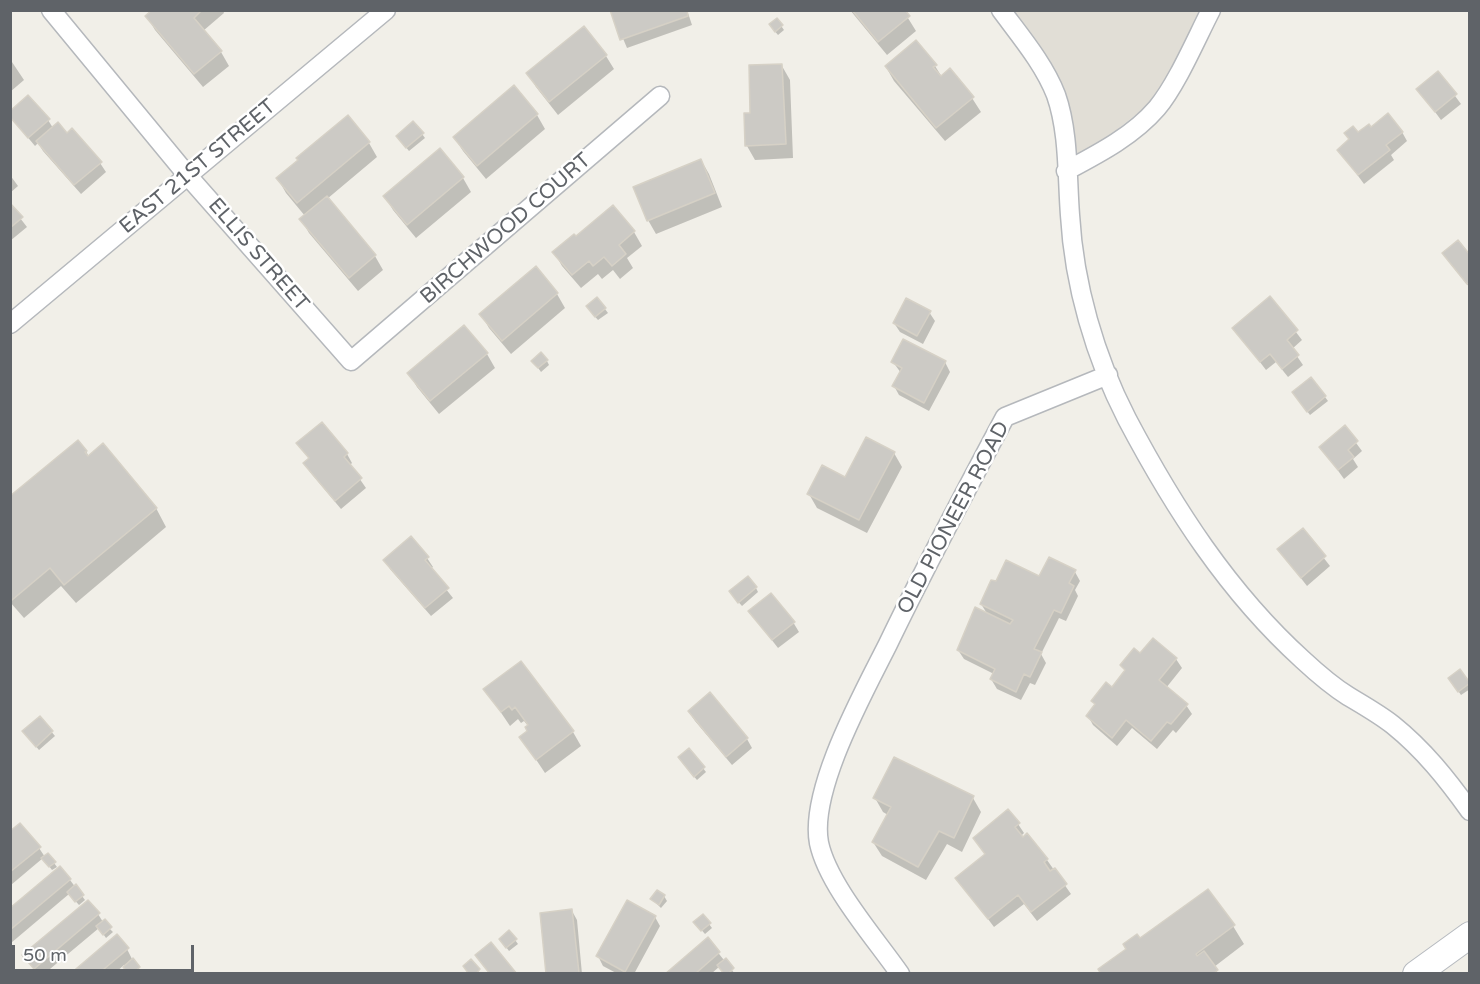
<!DOCTYPE html>
<html>
<head>
<meta charset="utf-8">
<style>
  body { margin:0 }
  #map { position:relative; width:1480px; height:984px; overflow:hidden; background:#f1efe8; font-family:"Varela Round",sans-serif }
  canvas { display:block }
  .frame { position:absolute; inset:0; border:12px solid #5f6368; pointer-events:none }
  .scale { position:absolute; left:12px; top:945px; width:182px; height:27px; box-sizing:border-box; border:3px solid #5f6368; border-top:0; padding-left:8px; font-size:18px; line-height:21px; white-space:nowrap; color:#5f6368; -webkit-text-stroke:4px #fff; paint-order:stroke }
</style>
</head>
<body>
<div id="map">
<canvas width="1480" height="984"></canvas>
<div class="frame"></div>
<div class="scale">50 m</div>
</div>
<script>
const g = document.querySelector('canvas').getContext('2d');
g.lineJoin = 'round';
function fill(path, color) { g.fillStyle = color; g.fill(path, 'evenodd'); }
function strokePath(path, color, width, dash) { g.strokeStyle = color; g.lineWidth = width; g.lineCap = dash ? 'butt' : 'round'; g.setLineDash(dash || []); g.stroke(path); }
function label(font, color, halo, rows, align = 'center') {
  g.font = font + ' "Varela Round",sans-serif'; g.lineWidth = 5; g.setLineDash([]); g.textBaseline = 'middle'; g.strokeStyle = halo; g.fillStyle = color; for (const [text, x, y, turn = 0] of rows) {
    g.save(); g.translate(x, y); g.rotate((+turn || 0) * Math.PI / 180); g.textAlign = isNaN(turn) ? turn : align; if (halo) g.strokeText(text, 0, 0); g.fillText(text, 0, 0); g.restore();
  }
}
const education = new Path2D(`
  M 993,11 L 1212,11 L 1170,87 L 1066,171 L 1050,81 Z`);
const shadow = new Path2D(`
  M 154,10 L 223,10 L 224,13 L 203,31 L 221,52 L 229,66 L 203,87 L 155,30 L 147,16 Z
  M 611,10 L 687,10 L 692,25 L 627,48 Z
  M 850,10 L 903,10 L 916,31 L 887,55 Z
  M 777,20 L 784,30 L 778,35 L 773,29 Z
  M 606,56 L 614,69 L 558,115 L 536,87 L 528,73 Z
  M 10,59 L 24,80 L 10,92 Z
  M 782,66 L 790,80 L 793,158 L 755,160 L 747,146 L 745,115 L 752,114 Z
  M 935,66 L 942,77 L 972,98 L 981,112 L 945,141 L 894,81 L 886,67 Z
  M 1438,73 L 1461,104 L 1441,120 L 1418,89 Z
  M 537,115 L 545,129 L 486,179 L 463,151 L 454,137 Z
  M 10,116 L 48,120 L 53,128 L 67,135 L 100,163 L 106,172 L 81,194 L 43,151 L 38,143 L 35,146 Z
  M 1371,129 L 1402,132 L 1407,141 L 1391,155 L 1394,160 L 1364,184 L 1339,150 L 1350,141 L 1346,133 L 1358,135 Z
  M 422,134 L 425,138 L 409,151 L 400,140 Z
  M 369,143 L 377,157 L 327,199 L 375,256 L 383,270 L 358,291 L 309,233 L 301,219 L 305,216 L 286,193 L 278,179 Z
  M 701,160 L 709,174 L 722,207 L 656,234 L 648,220 Z
  M 10,175 L 18,186 L 10,193 Z
  M 463,178 L 471,192 L 416,238 L 393,210 L 385,196 Z
  M 10,205 L 27,227 L 10,241 Z
  M 634,232 L 642,246 L 627,258 L 633,268 L 620,279 L 613,270 L 602,279 L 598,274 L 581,288 L 562,266 L 554,252 L 576,238 Z
  M 1444,253 L 1470,257 L 1470,288 L 1449,262 Z
  M 536,268 L 557,294 L 565,308 L 511,354 L 489,328 L 481,314 Z
  M 1270,298 L 1302,340 L 1292,349 L 1303,365 L 1288,377 L 1276,362 L 1266,370 L 1234,328 Z
  M 605,309 L 608,313 L 598,320 L 590,311 Z
  M 929,312 L 935,321 L 923,344 L 900,332 L 894,323 Z
  M 487,354 L 495,368 L 439,414 L 417,387 L 409,374 Z
  M 547,361 L 549,365 L 541,372 L 536,365 Z
  M 893,362 L 945,362 L 950,372 L 929,411 L 899,395 L 894,386 L 901,373 Z
  M 1296,397 L 1325,397 L 1328,401 L 1310,415 Z
  M 322,424 L 347,454 L 352,463 L 350,465 L 366,488 L 341,509 L 310,472 L 305,463 L 309,459 L 298,443 Z
  M 1345,428 L 1362,451 L 1353,459 L 1358,467 L 1344,479 L 1321,447 Z
  M 86,451 L 89,457 L 156,508 L 166,527 L 76,603 L 61,586 L 24,618 L 10,602 L 10,498 Z
  M 894,453 L 902,467 L 867,533 L 817,508 L 809,494 L 846,479 Z
  M 1302,530 L 1330,566 L 1307,586 L 1279,550 Z
  M 427,558 L 433,567 L 430,569 L 453,598 L 431,616 L 390,569 L 385,560 Z
  M 1075,572 L 1080,581 L 1075,590 L 1078,596 L 1066,621 L 1059,618 L 1041,654 L 1046,663 L 1035,685 L 1030,683 L 1021,700 L 997,689 L 991,679 L 994,674 L 964,659 L 958,650 L 988,615 L 981,604 L 1040,578 Z
  M 756,588 L 758,592 L 742,606 L 733,596 Z
  M 750,612 L 793,622 L 799,632 L 778,648 Z
  M 1153,640 L 1176,659 L 1182,668 L 1166,688 L 1186,705 L 1192,714 L 1176,733 L 1173,730 L 1157,749 L 1132,728 L 1117,746 L 1093,725 L 1088,716 L 1096,706 L 1092,701 L 1112,689 L 1126,672 L 1122,666 L 1140,655 Z
  M 521,663 L 573,732 L 581,746 L 545,773 L 521,737 L 529,731 L 529,727 L 524,721 L 521,723 L 518,719 L 510,726 L 485,689 Z
  M 1460,671 L 1470,684 L 1470,689 L 1461,695 L 1452,682 Z
  M 689,712 L 747,739 L 752,748 L 732,765 L 695,721 Z
  M 40,718 L 55,736 L 39,750 L 24,732 Z
  M 689,750 L 706,772 L 697,780 L 682,762 Z
  M 895,759 L 973,798 L 981,812 L 962,852 L 947,844 L 926,880 L 882,856 L 873,842 L 888,815 L 883,812 L 875,798 Z
  M 1018,824 L 1024,833 L 1021,836 L 1047,860 L 1071,894 L 1037,921 L 1024,904 L 994,927 L 957,878 L 986,855 L 975,839 Z
  M 10,833 L 39,848 L 45,857 L 54,863 L 57,867 L 52,870 L 43,858 L 11,885 Z
  M 70,880 L 85,900 L 79,905 L 69,894 L 11,943 L 10,910 Z
  M 664,896 L 667,901 L 661,908 L 652,899 Z
  M 572,911 L 577,920 L 582,974 L 548,974 Z
  M 98,914 L 103,922 L 113,932 L 106,938 L 99,928 L 44,974 L 37,974 L 24,955 Z
  M 703,916 L 712,928 L 705,934 L 698,926 Z
  M 655,917 L 660,926 L 634,974 L 618,974 L 603,966 L 598,956 Z
  M 1233,926 L 1244,944 L 1214,967 L 1218,974 L 1102,974 L 1140,940 Z
  M 515,940 L 518,944 L 509,951 L 503,943 Z
  M 708,940 L 735,974 L 725,974 L 720,966 L 711,974 L 667,974 Z
  M 127,949 L 132,959 L 142,973 L 146,969 L 149,974 L 130,974 L 124,965 L 114,974 L 72,974 Z`);
const building = new Path2D(`
  M 152,10 L 202,10 L 194,18 L 222,51 L 194,74 L 145,16 Z
  M 610,10 L 687,10 L 688,16 L 620,40 Z
  M 852,10 L 905,10 L 910,16 L 878,42 Z
  M 777,18 L 783,25 L 775,32 L 769,24 Z
  M 584,26 L 607,55 L 549,102 L 526,73 Z
  M 916,40 L 937,65 L 933,67 L 941,76 L 950,68 L 974,97 L 936,128 L 885,66 Z
  M 782,64 L 786,144 L 745,146 L 744,113 L 750,113 L 749,65 Z
  M 1438,71 L 1457,94 L 1435,112 L 1416,89 Z
  M 514,85 L 538,114 L 477,166 L 453,137 Z
  M 28,95 L 50,119 L 28,138 L 10,117 L 10,111 Z
  M 1388,113 L 1403,132 L 1386,145 L 1390,150 L 1358,175 L 1337,150 L 1349,139 L 1344,133 L 1353,126 L 1358,132 L 1369,124 L 1371,127 Z
  M 348,115 L 370,142 L 297,203 L 276,178 L 298,160 L 296,158 Z
  M 413,121 L 424,133 L 406,148 L 396,136 Z
  M 58,122 L 67,133 L 72,128 L 102,162 L 74,185 L 36,141 Z
  M 440,148 L 464,177 L 407,225 L 383,196 Z
  M 701,159 L 715,193 L 647,221 L 633,187 Z
  M 327,196 L 376,255 L 349,278 L 299,219 Z
  M 10,203 L 23,217 L 10,228 Z
  M 613,205 L 635,231 L 619,245 L 626,254 L 612,266 L 604,257 L 593,266 L 589,261 L 572,275 L 552,252 L 574,234 L 576,236 Z
  M 1458,240 L 1470,255 L 1470,283 L 1467,284 L 1442,253 Z
  M 536,266 L 558,293 L 502,341 L 479,314 Z
  M 1270,296 L 1298,330 L 1287,340 L 1299,355 L 1282,369 L 1270,354 L 1260,362 L 1232,328 Z
  M 597,297 L 606,308 L 595,317 L 586,306 Z
  M 906,298 L 931,311 L 917,336 L 893,323 Z
  M 464,325 L 488,353 L 430,401 L 407,373 Z
  M 903,339 L 946,361 L 924,403 L 892,386 L 902,368 L 891,362 Z
  M 541,352 L 548,360 L 538,368 L 531,361 Z
  M 1311,377 L 1326,396 L 1307,412 L 1292,392 Z
  M 322,422 L 348,453 L 344,457 L 362,478 L 335,501 L 303,463 L 309,458 L 296,443 Z
  M 1345,425 L 1358,441 L 1348,450 L 1354,457 L 1338,470 L 1319,447 Z
  M 866,437 L 895,452 L 859,520 L 807,494 L 822,465 L 845,477 Z
  M 78,440 L 87,451 L 85,452 L 88,456 L 103,443 L 157,508 L 64,585 L 50,568 L 12,600 L 10,598 L 10,496 Z
  M 1303,528 L 1326,556 L 1301,578 L 1277,549 Z
  M 411,536 L 429,557 L 425,560 L 449,588 L 425,608 L 383,560 Z
  M 1049,557 L 1076,570 L 1069,583 L 1074,586 L 1061,613 L 1054,610 L 1034,649 L 1042,652 L 1030,677 L 1024,674 L 1016,692 L 990,679 L 995,669 L 957,650 L 975,607 L 1010,624 L 1013,620 L 980,604 L 991,580 L 996,581 L 1006,560 L 1039,576 Z
  M 748,576 L 757,587 L 738,603 L 729,591 Z
  M 771,593 L 795,622 L 772,640 L 748,611 Z
  M 1153,638 L 1177,658 L 1159,680 L 1188,704 L 1171,724 L 1167,722 L 1151,741 L 1126,720 L 1112,738 L 1086,716 L 1095,704 L 1091,701 L 1106,682 L 1112,687 L 1125,670 L 1120,665 L 1134,648 L 1140,653 Z
  M 521,661 L 574,731 L 536,760 L 519,737 L 527,731 L 525,727 L 528,725 L 515,707 L 512,710 L 509,706 L 501,712 L 483,689 Z
  M 1460,669 L 1470,683 L 1458,692 L 1448,678 Z
  M 710,692 L 748,738 L 726,757 L 688,711 Z
  M 40,716 L 53,731 L 36,747 L 22,731 Z
  M 689,748 L 705,767 L 694,777 L 678,757 Z
  M 894,757 L 974,796 L 954,838 L 939,831 L 918,867 L 872,842 L 891,807 L 873,798 Z
  M 1008,809 L 1020,823 L 1015,827 L 1023,837 L 1027,833 L 1048,859 L 1044,862 L 1050,871 L 1055,868 L 1067,884 L 1031,912 L 1018,895 L 988,919 L 955,878 L 985,854 L 973,838 Z
  M 20,823 L 41,847 L 10,872 L 10,831 Z
  M 48,853 L 56,862 L 49,867 L 41,858 Z
  M 60,866 L 71,879 L 10,930 L 10,908 Z
  M 76,884 L 84,895 L 75,902 L 67,892 Z
  M 1208,889 L 1235,925 L 1196,954 L 1197,956 L 1204,951 L 1218,970 L 1213,974 L 1101,974 L 1098,969 L 1126,949 L 1123,944 L 1137,934 L 1140,938 Z
  M 657,890 L 665,895 L 659,905 L 650,899 Z
  M 88,900 L 100,913 L 34,969 L 22,955 Z
  M 627,900 L 656,916 L 625,972 L 596,956 Z
  M 572,909 L 579,973 L 546,974 L 540,913 Z
  M 703,914 L 711,923 L 701,931 L 693,922 Z
  M 105,919 L 112,927 L 103,935 L 96,926 Z
  M 509,930 L 517,939 L 506,948 L 499,939 Z
  M 117,934 L 129,948 L 98,974 L 70,974 Z
  M 708,937 L 720,952 L 695,974 L 665,974 Z
  M 491,942 L 517,974 L 490,974 L 475,955 Z
  M 133,958 L 140,967 L 132,974 L 129,974 L 123,967 Z
  M 726,958 L 734,968 L 728,974 L 724,974 L 717,965 Z
  M 471,959 L 480,969 L 476,974 L 469,974 L 463,966 Z`);
const street = new Path2D(`
  M 51,10 L 188,176 L 351,361 L 660,96
  M 1001,10 C 1021,37 1044,64 1056,95 C 1069,132 1067,176 1070,215 C 1074,285 1095,357 1127,419 C 1174,508 1228,592 1303,660 C 1317,673 1332,686 1348,696 C 1363,705 1379,714 1393,725 C 1424,750 1447,779 1470,811
  M 1066,171 C 1098,154 1133,136 1157,108 C 1177,84 1196,39 1211,10
  M 10,324 L 386,10
  M 900,974 C 875,938 828,885 819,843 C 809,790 864,692 888,644 C 925,567 965,492 1005,417 L 1108,375`);
const secondary = new Path2D(`
  M 1416,974 L 1470,935`);
const streetNames = [
  ["EAST 21ST STREET",198,167,-40],
  ["BIRCHWOOD COURT",506,229,-41],
  ["ELLIS STREET",258,255,49],
  ["OLD PIONEER ROAD",954,518,-62]
];
fill(education, '#e1ded6');
fill(shadow, '#0003');
fill(building, '#cccac5');
strokePath(building, '#d6d1c6', 1.5);
strokePath(street, '#b5b8bc', 21);
strokePath(secondary, '#b6babf', 28);
strokePath(street, '#fff', 18);
strokePath(secondary, '#fff', 26);
label('21px', '#5f6368', '#fff', streetNames);
</script>
</body>
</html>
